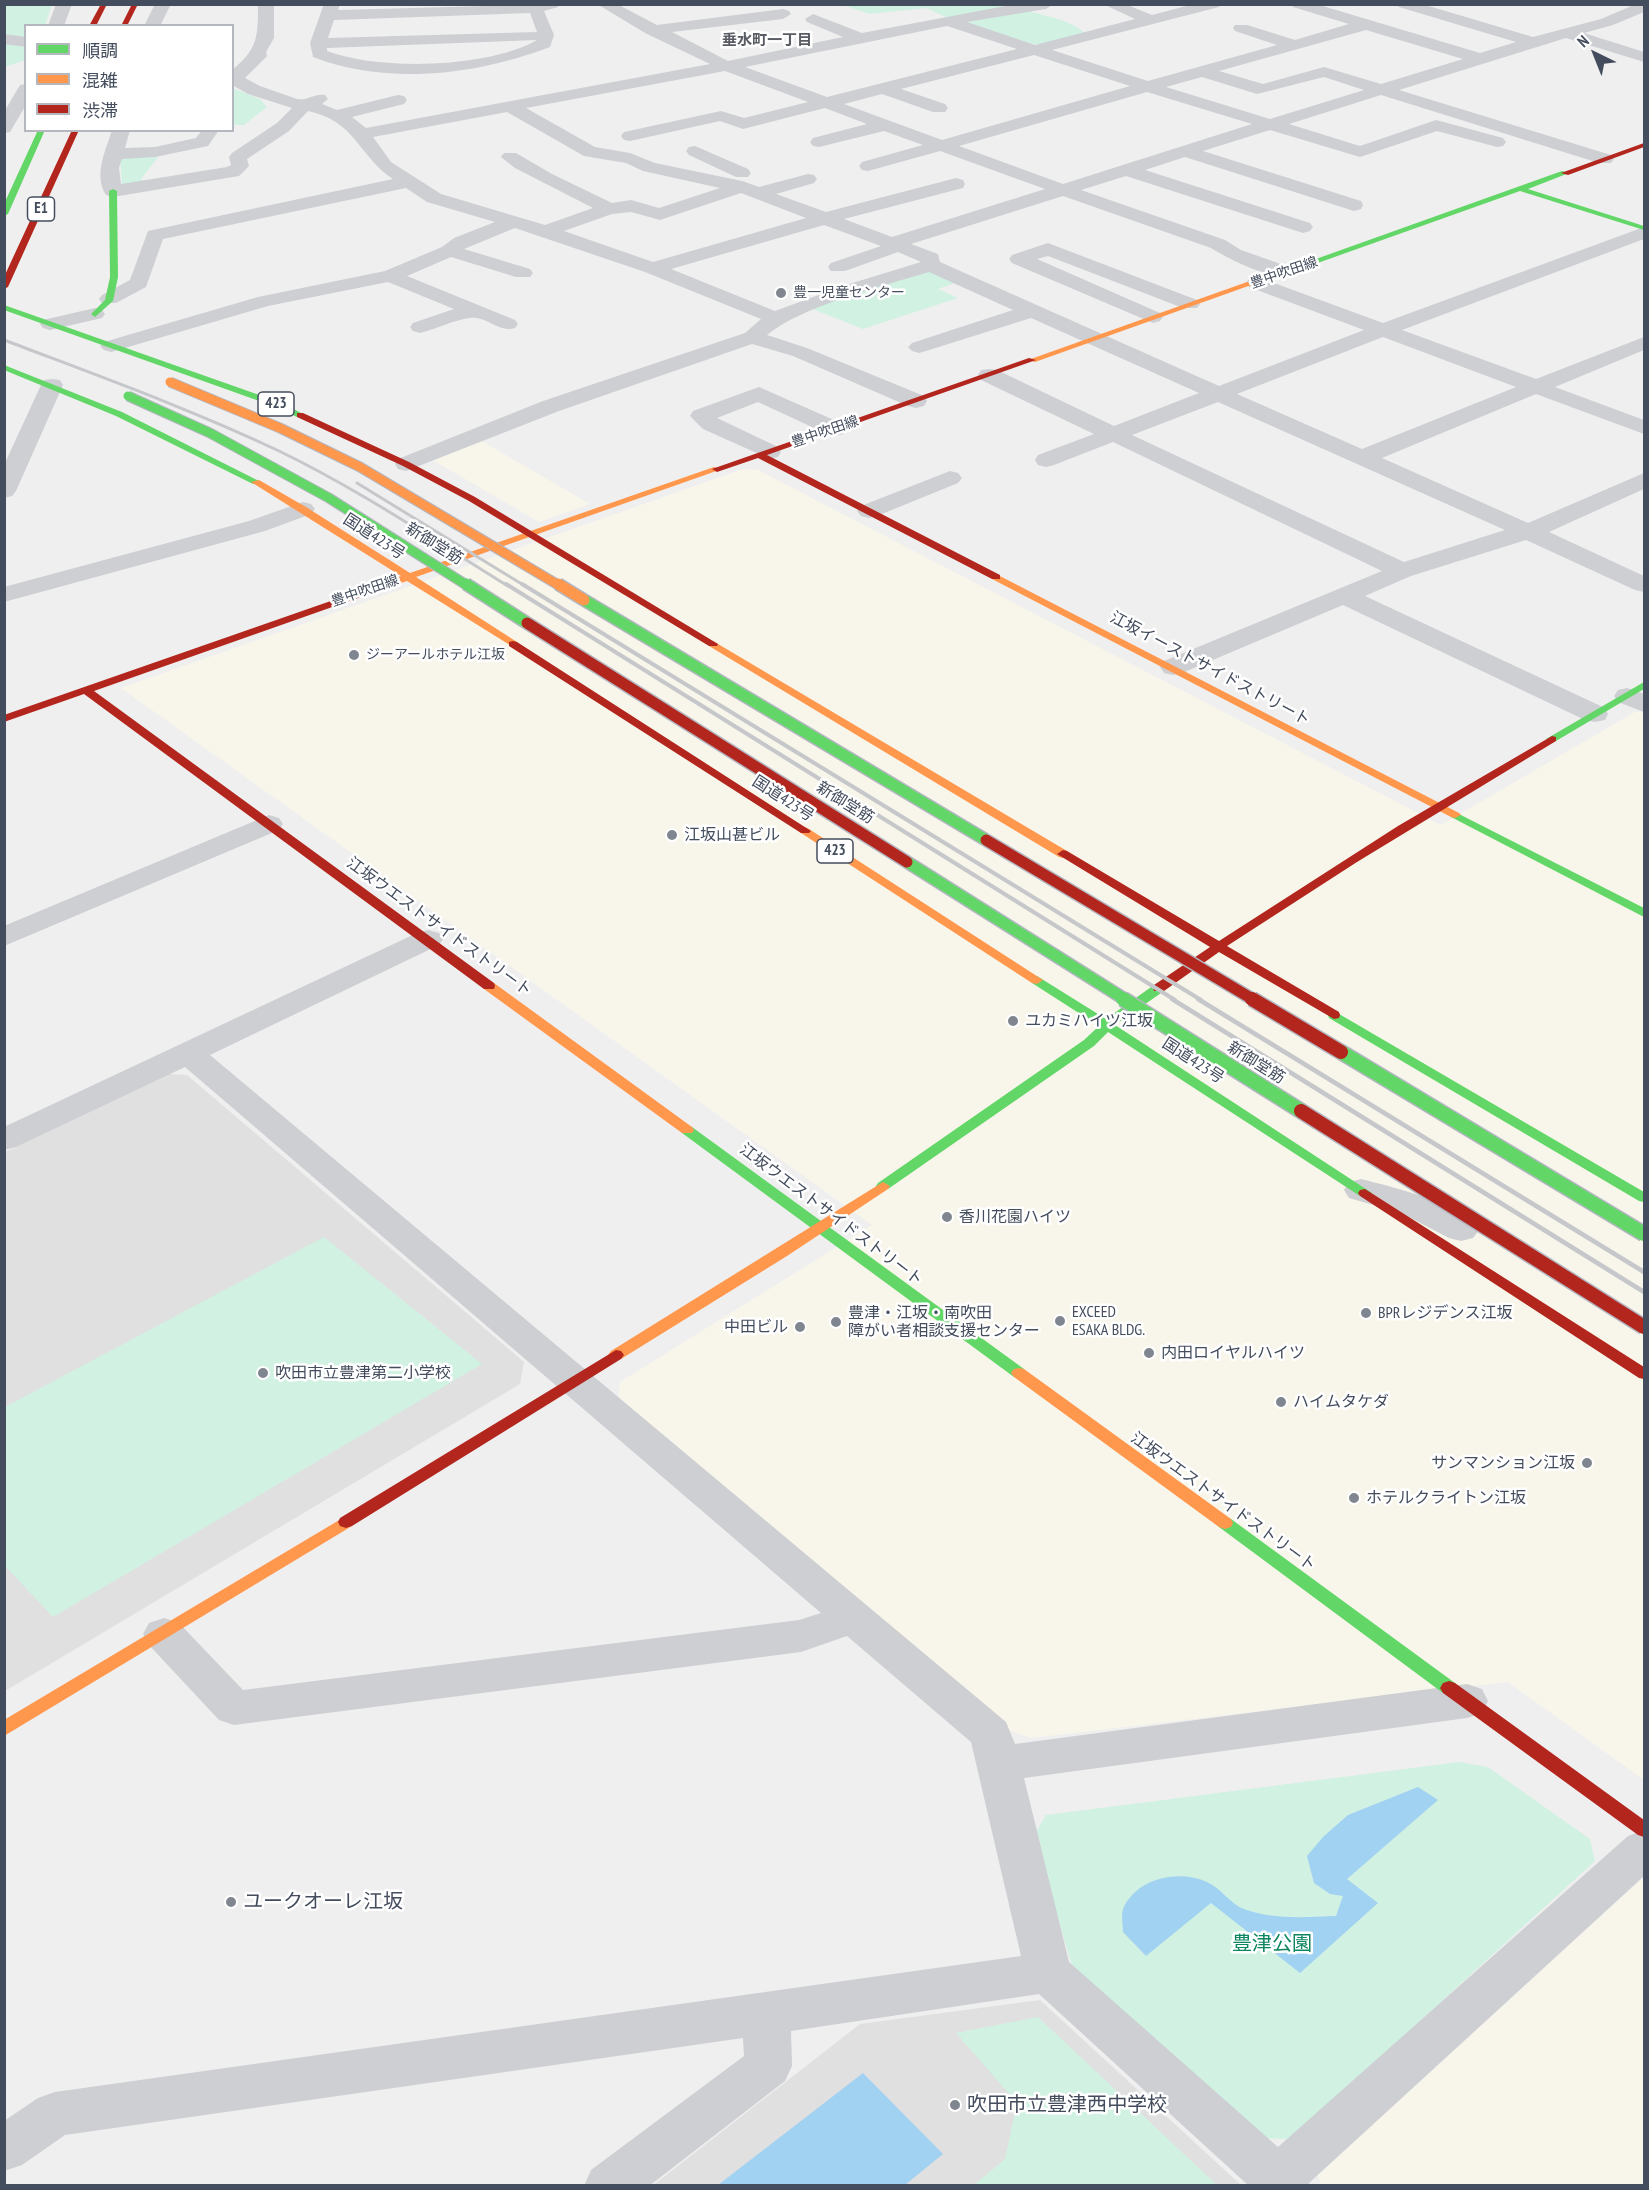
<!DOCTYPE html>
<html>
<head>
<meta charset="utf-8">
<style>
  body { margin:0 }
  #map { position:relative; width:1649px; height:2190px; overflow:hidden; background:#f0efef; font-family:"PT Sans Narrow","Noto Sans JP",sans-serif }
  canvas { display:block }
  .frame { position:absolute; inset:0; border:6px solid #444d5d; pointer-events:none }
  .legend { position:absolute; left:24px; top:24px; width:210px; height:108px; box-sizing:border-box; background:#fff; border:2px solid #b4b8be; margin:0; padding:8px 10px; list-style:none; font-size:18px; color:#444d5d }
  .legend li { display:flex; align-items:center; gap:12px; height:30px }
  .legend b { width:30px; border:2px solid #b4b8be }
  .north { position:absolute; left:1565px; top:24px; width:60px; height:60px; -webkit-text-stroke:4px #fff; paint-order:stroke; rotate:317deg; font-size:16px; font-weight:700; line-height:24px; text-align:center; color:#444d5d }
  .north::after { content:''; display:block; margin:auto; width:21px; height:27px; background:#444d5d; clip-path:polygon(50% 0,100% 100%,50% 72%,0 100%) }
</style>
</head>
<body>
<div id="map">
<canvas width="1649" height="2190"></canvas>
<div class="frame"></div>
<ul class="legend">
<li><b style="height:8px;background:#63d668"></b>順調</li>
<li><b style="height:8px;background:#ff974d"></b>混雑</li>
<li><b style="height:8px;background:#b3261e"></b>渋滞</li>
</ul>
<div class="north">N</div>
</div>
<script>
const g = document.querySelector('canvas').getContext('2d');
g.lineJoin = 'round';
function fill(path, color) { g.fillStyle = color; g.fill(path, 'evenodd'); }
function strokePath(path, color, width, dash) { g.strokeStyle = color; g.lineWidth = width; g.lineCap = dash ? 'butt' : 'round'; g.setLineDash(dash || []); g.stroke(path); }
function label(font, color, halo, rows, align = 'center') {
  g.font = font + ' "PT Sans Narrow","Noto Sans JP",sans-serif'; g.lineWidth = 5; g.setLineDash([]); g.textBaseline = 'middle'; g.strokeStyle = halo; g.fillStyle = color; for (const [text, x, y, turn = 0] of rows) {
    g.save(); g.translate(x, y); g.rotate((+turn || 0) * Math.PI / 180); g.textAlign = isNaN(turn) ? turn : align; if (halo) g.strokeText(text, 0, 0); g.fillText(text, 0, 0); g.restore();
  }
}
const commercial = new Path2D(`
  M 478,439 L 590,504 L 539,522 L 431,459 Z
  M 743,469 L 758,470 L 1441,825 L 1635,712 L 1644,712 L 1644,1780 L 1508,1682 L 1031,1738 L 1006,1729 L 618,1400 L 620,1382 L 872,1225 L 121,688 Z
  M 1644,1877 L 1644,2185 L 1321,2185 L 1318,2175 Z`);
const education = new Path2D(`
  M 169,1074 L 187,1075 L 524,1362 L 520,1384 L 5,1691 L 5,1152 Z
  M 1040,2000 L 1241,2185 L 652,2186 L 860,2024 Z`);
const green = new Path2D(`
  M 998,4 L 1005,7 L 948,18 L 926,8 L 869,14 L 843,5 Z
  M 4,5 L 52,5 L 45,25 L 26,26 L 25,39 L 5,35 Z
  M 1026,10 C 1047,17 1067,18 1085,33 L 1040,45 L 1032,44 L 963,23 Z
  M 4,43 L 25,47 L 25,60 L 5,67 Z
  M 232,88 L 260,99 L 267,107 L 244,125 L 233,125 Z
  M 152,155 L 159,156 L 141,179 L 150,183 L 122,185 L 120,158 Z
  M 933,271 L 958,282 L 938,289 L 958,298 L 863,329 L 810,308 L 917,272 Z
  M 324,1237 L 482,1364 L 53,1617 L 5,1566 L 5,1407 Z
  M 1459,1762 L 1488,1767 L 1590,1839 L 1595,1861 L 1291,2139 L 1252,2138 L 1075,1975 L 1033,1837 L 1046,1815 Z
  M 1038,2017 L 1217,2185 L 974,2185 L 1005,2159 L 1017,2103 L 956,2033 Z`);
const water = new Path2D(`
  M 1418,1787 L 1438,1800 L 1347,1879 L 1378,1903 L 1300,1973 L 1211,1903 L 1146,1956 L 1123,1932 C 1123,1926 1121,1915 1123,1909 C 1136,1878 1179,1869 1207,1882 C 1221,1888 1230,1904 1244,1909 C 1274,1920 1305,1917 1336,1916 L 1343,1896 L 1330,1894 L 1314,1883 L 1307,1856 L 1323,1837 L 1348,1815 Z
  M 863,2073 L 943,2154 L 905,2185 L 718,2185 Z`);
const street = new Path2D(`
  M 56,4 L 72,4 L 64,26 L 48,26 Z
  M 155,4 L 171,4 L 160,26 L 144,26 Z
  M 258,4 L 274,4 L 274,38 L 266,52 L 267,56 L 245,78 L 260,86 L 297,99 C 307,101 315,93 325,95 L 328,99 L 322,104 L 337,110 L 398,95 L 404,96 L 407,100 L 404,104 L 352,117 L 366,128 L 710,64 L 645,33 L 597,4 L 617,4 L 657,25 L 783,9 L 789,11 L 791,14 L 783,19 L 672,32 L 728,61 L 843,37 L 807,22 L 805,19 L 813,14 L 862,33 L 1016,4 L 1053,4 L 1046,9 L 967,22 L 1035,45 L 1135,19 L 1103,4 L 1125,4 L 1152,15 L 1194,4 L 1221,4 L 1219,7 L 1052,50 L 1148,81 L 1277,45 L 1235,31 L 1233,28 L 1235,25 L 1247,25 L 1295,40 L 1349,24 L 1293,7 L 1291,4 L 1316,4 L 1480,53 L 1516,42 L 1399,7 L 1397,4 L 1422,4 L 1533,37 L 1601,19 L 1636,4 L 1644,4 L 1644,12 L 1613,25 L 1584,33 L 1644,52 L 1644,62 L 1566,38 L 1399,90 L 1611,155 L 1614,159 L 1611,163 L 1599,163 L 1381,95 L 1289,124 L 1360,146 L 1436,120 L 1503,138 L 1506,142 L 1503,146 L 1497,147 L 1437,131 L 1360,157 L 1270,130 L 1203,151 L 1361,201 L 1363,205 L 1361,209 L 1354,211 L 1185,157 L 1145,170 L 1310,223 L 1313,227 L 1310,231 L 1303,233 L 1126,176 L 1081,190 L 1225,240 L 1241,250 L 1292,268 L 1295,272 L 1292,276 C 1273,281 1228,259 1211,248 L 1063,196 L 911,244 L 938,254 L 940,262 L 1219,386 L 1364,330 L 1249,287 L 1246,283 L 1249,279 L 1263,279 L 1383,323 L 1644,227 L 1644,239 L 1402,330 L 1536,379 L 1644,337 L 1644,350 L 1555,387 L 1644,420 L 1644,434 L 1536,394 L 1382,458 L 1528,523 L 1644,473 L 1644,489 L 1549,532 L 1644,576 L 1644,592 L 1635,590 L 1526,540 L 1411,576 L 1365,596 L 1605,708 L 1608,714 L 1605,720 L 1595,722 L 1585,720 L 1343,605 L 1182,673 L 1173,675 L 1164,673 L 1160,667 L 1164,661 L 1382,571 L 1113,442 L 1054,465 L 1046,467 L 1038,465 L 1035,460 L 1038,455 L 1094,434 L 981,380 L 978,375 L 981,370 L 989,369 L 997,370 L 1114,426 L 1199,393 L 1031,318 L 926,351 L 919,353 L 912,351 L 908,347 L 912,343 L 1013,310 L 929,272 C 883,286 802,306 767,335 L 807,348 L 924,396 L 927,401 L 924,406 L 916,408 L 908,406 L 793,356 L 752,344 L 559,411 L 406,471 L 398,469 L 395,464 L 398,459 L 543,401 L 745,333 L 761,319 L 645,272 L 515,228 L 464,249 L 530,269 L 533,273 L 530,277 L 516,277 L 451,257 L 407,276 L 515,320 L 518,324 L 515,328 C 498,333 486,315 470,318 C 453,320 437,329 420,333 L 413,331 L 410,327 L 413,323 L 454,309 L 388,282 L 268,306 L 118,350 L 111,352 L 104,350 L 100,346 L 104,342 L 258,297 L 385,271 L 442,247 L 454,238 L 495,222 L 427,202 L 406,188 L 163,239 L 146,287 L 116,303 L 102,303 L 99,299 L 102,295 L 130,280 L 148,231 L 393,179 C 359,157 356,121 308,111 L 289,131 L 247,159 L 249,166 L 239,176 L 113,197 L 106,195 C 93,175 106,150 112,130 L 130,130 L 125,148 L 155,147 L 196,138 L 202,130 L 219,130 L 208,146 L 155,157 L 122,159 L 119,168 L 121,184 L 227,167 L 231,165 L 229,157 L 232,153 L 277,123 L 292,108 L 248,94 L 232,85 L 232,70 C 258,49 258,37 258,4 ZM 947,26 L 1017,49 L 827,97 L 745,67 ZM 1366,30 L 1463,59 L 1381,84 L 1324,67 L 1263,84 L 1219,71 ZM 1034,55 L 1130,86 L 942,140 L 844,104 L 882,94 L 933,112 L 945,112 L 948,108 L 945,104 L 901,89 ZM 725,71 L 808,102 L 744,118 L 721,111 L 624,132 L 621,136 L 624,140 L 630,141 L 720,121 L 743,129 L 825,108 L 867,124 L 813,138 L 810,142 L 813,146 L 819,147 L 884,131 L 923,145 L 862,162 L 859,166 L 862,170 L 868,171 L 940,151 L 1045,189 L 892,237 L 844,219 L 963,188 L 965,184 L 963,180 L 956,178 L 826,212 L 776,194 L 814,183 L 817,179 L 814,175 L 808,174 L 759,187 L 742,181 L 655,163 L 630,153 L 595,147 L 526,108 ZM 1202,77 L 1257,94 L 1324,77 L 1364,90 L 1270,119 L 1166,87 ZM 1147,92 L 1252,124 L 1063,184 L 959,146 ZM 507,112 L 584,156 L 626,163 L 643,171 L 720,188 L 659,208 L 631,200 L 612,203 L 552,174 L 516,153 L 504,153 L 501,157 L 515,168 L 593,208 L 545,225 L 441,194 L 391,162 L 373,137 ZM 741,193 L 806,218 L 653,262 L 564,231 L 612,214 L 631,212 L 660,220 ZM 824,225 L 881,246 L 831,263 L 828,267 L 831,271 L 845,271 L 898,252 L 921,262 L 846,285 L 775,311 L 671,269 ZM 1383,337 L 1516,387 L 1362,449 L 1237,394 ZM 1218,402 L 1505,530 L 1404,562 L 1132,435 Z
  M 324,4 L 340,4 L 338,10 L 560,4 L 558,7 L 544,11 L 554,35 L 550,47 C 476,75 389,86 313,57 L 310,43 ZM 530,13 L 537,32 L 328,38 L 334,20 ZM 537,40 C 488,68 379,71 327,51 L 327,48 Z
  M 4,34 L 26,37 L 26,47 L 4,44 Z
  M 26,84 L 26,105 L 10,132 L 4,133 L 4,112 L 20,85 Z
  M 695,146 L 748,169 L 751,173 L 748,177 L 736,177 L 689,155 L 686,151 L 689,147 Z
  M 1048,243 L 1197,300 L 1200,304 L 1197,308 L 1183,308 L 1048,256 L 1037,259 L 1160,313 L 1163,317 L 1160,321 L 1153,323 L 1012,263 L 1009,259 L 1012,255 Z
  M 95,308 L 102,310 L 105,314 L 102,318 L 50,330 L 43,328 L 40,324 L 43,320 Z
  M 52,379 L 60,380 L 63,385 L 16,491 L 12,496 L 4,498 L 4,465 L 41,385 L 44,380 Z
  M 759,387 L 843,424 L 846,429 L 843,434 L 835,436 L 827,434 L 758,402 L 717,418 L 778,447 L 781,452 L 778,457 L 770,459 L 703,429 L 690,416 L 693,411 Z
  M 950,471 L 958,473 L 962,478 L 958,483 L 877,516 L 869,518 L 861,516 L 857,511 L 861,506 Z
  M 303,502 L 311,504 L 315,509 L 311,514 L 265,531 L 4,602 L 4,587 L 249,521 Z
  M 1627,688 L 1644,694 L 1644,712 L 1618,702 L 1614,696 L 1618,690 Z
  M 269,815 L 279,818 L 283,824 L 279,830 L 4,946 L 4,926 Z
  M 428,930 L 439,933 L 443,939 L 439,945 L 210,1055 L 1006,1722 L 1015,1744 L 1467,1684 L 1482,1689 L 1488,1701 L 1482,1713 L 1467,1718 L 1024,1778 L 1069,1962 L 1278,2147 L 1628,1836 L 1644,1830 L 1644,1876 L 1309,2183 L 1310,2186 L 1249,2186 L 1039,1994 L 791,2031 L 792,2066 L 785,2081 L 649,2186 L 584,2186 L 591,2170 L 744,2056 L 743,2038 L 65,2135 L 22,2165 L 4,2171 L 4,2121 L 38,2098 L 55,2092 L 1021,1956 L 971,1742 L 847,1636 L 801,1652 L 234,1725 L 219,1720 L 149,1645 L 143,1634 L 149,1623 L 164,1618 L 179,1623 L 243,1690 L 799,1620 L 821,1613 L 185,1067 L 16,1147 L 4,1150 L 4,1127 L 417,933 Z
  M 1361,1179 C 1392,1187 1461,1203 1479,1230 L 1473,1238 L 1461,1241 L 1449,1238 L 1401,1213 L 1349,1198 L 1344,1190 L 1349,1182 Z`);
const fast = new Path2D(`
  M 38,130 L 45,130 L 8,214 L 4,216 L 4,204 Z
  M 1562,171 L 1569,173 L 1528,189 L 1644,226 L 1644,230 L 1520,191 L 1253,286 L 1246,284 Z
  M 113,189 L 117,191 L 118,277 L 113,301 L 95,317 L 91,314 L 105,300 L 110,277 L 109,191 Z
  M 4,305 L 282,403 L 305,415 L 297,417 L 276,407 L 4,310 Z
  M 4,365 L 122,412 L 261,482 L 253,484 L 116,416 L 4,370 Z
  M 1644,682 L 1644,689 L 1556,741 L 1552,742 L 1546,739 Z
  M 1455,812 L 1644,908 L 1644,917 L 1451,817 L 1449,815 L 1451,813 Z
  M 1037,976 L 1106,1019 L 1154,985 L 1164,985 L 1165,988 L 1164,991 L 1115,1025 L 1372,1193 L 1370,1196 L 1360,1196 L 1108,1032 L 1094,1046 L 888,1189 L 878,1189 L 876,1186 L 878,1183 L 1084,1040 L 1099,1026 L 1032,983 L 1031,980 L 1032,977 Z
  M 1334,1011 L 1644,1192 L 1644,1202 L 1639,1201 L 1329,1018 L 1328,1015 L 1329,1012 Z
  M 687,1126 L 692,1127 L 1024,1369 L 1027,1373 L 1024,1377 L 1014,1377 L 682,1133 L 680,1130 Z
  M 1225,1517 L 1231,1519 L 1455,1683 L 1458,1688 L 1455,1693 L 1449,1695 L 1443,1693 L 1219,1527 L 1217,1523 L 1219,1519 Z`);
const slow = new Path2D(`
  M 1247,282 L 1254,284 L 1035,362 L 1028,360 Z
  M 714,467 L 722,469 L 416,577 L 517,642 L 517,646 L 513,647 L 407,581 L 372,593 L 364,593 L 364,589 L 401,576 L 251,482 L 259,480 L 306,507 L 410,573 Z
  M 996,574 L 1459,813 L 1461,815 L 1455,818 L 1451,817 L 992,579 L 991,577 Z
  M 713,641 L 1067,851 L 1069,854 L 1063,858 L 1059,857 L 709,646 L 709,642 Z
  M 805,827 L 809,829 L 1043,980 L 1037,984 L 1032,983 L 801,833 L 799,831 L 801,829 Z
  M 489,982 L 494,983 L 692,1127 L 694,1130 L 692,1133 L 682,1133 L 484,989 L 483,986 L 484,983 Z
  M 883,1182 L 890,1186 L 888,1189 L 787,1256 L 621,1359 L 611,1359 L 608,1355 L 611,1351 Z
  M 1019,1368 L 1024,1369 L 1231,1519 L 1233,1523 L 1231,1527 L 1225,1529 L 1219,1527 L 1014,1377 L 1011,1373 L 1014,1369 Z
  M 346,1516 L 352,1518 L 354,1522 L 352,1526 L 4,1736 L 4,1720 Z`);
const jam = new Path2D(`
  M 101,4 L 107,4 L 96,26 L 89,26 Z
  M 132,4 L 138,4 L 127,26 L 121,26 Z
  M 72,130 L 79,130 L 8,287 L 4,289 L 4,277 Z
  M 1644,143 L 1644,147 L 1568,175 L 1561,173 Z
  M 1029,358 L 1036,360 L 767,455 L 1000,575 L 1000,579 L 992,579 L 758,458 L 717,472 L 712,469 Z
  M 297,413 L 303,413 L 409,462 L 475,497 L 718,644 L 717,646 L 709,646 L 469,501 L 403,466 L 297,417 Z
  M 368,588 L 372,589 L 372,593 L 94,691 L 494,983 L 495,986 L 494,989 L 484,989 L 84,694 L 4,722 L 4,715 Z
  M 513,641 L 517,642 L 811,831 L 809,833 L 801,833 L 509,646 L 509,642 Z
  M 1552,736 L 1556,737 L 1556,741 L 1357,862 L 1227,946 L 1339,1012 L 1340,1015 L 1339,1018 L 1334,1019 L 1219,952 L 1164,991 L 1154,991 L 1153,988 L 1154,985 L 1210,947 L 1057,854 L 1063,850 L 1067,851 L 1219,941 L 1398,826 Z
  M 1365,1189 L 1644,1367 L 1644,1379 L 1639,1378 L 1360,1196 L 1358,1193 L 1360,1190 Z
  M 616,1350 L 621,1351 L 624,1355 L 621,1359 L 352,1526 L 346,1528 L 340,1526 L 338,1522 L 340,1518 Z
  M 1449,1681 L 1455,1683 L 1644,1820 L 1644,1837 L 1638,1835 L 1443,1693 L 1440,1688 L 1443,1683 Z`);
const railFar2 = new Path2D(`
  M 4,340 C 96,375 188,408 277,450 C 358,489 432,539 508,586
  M 357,483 L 525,586`);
const railFar1 = new Path2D(`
  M 506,584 L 1175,1000
  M 522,584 L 1201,1000`);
const rail = new Path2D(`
  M 1172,999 L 1644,1292
  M 1198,999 L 1644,1272`);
const fastBridgeFar2 = new Path2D(`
  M 128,396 L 210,433 L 329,498 L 468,586`);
const fastBridgeFar1 = new Path2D(`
  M 466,584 L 527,623
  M 584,600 L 986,840
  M 907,862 L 1126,1000`);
const fastBridge = new Path2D(`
  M 1123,999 L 1301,1111
  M 1341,1052 L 1644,1234`);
const slowBridgeFar1 = new Path2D(`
  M 170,382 L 280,428 L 360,467 L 560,586`);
const slowBridge = new Path2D(`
  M 558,584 L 584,600`);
const jamBridgeFar1 = new Path2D(`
  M 527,623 L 907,862
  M 986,840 L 1254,1000`);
const jamBridge = new Path2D(`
  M 1252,999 L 1341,1052
  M 1301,1111 L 1644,1327`);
const markers = [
  [781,293,6,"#808690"],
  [354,655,6,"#808690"],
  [672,835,6,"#808690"],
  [1013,1021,6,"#808690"],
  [947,1217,6,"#808690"],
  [1366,1313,6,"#808690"],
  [1060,1321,6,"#808690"],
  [836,1322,6,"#808690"],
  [800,1327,6,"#808690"],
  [1149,1353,6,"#808690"],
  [263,1373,6,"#808690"],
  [1281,1402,6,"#808690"],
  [1587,1463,6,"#808690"],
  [1354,1498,6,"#808690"],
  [231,1902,6,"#808690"],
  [955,2105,6,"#808690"]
];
const farStreetnames = [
  ["豊中吹田線",1284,273,-19],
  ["豊中吹田線",825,432,-19],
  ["豊中吹田線",365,591,-19]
];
const farPoinames = [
  ["豊一児童センター",793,293],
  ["ジーアールホテル江坂",366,655]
];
const farNeighbourhoodnames = [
  ["垂水町一丁目",767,41]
];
const shields = [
  [41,209,27],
  [276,404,36],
  [835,851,36]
];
const shieldNames = [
  ["E1",41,209],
  ["423",276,404],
  ["423",835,851]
];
const streetNames = [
  ["国道423号",374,537,33],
  ["新御堂筋",434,544,32],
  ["江坂イーストサイドストリート",1210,669,28],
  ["国道423号",783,799,33],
  ["新御堂筋",845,803,32],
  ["江坂ウエストサイドストリート",439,927,36],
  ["国道423号",1193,1061,33],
  ["新御堂筋",1256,1063,32],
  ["江坂ウエストサイドストリート",831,1215,37],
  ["江坂ウエストサイドストリート",1223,1502,36]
];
const poiNames = [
  ["江坂山甚ビル",684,835],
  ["ユカミハイツ江坂",1025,1021],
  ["香川花園ハイツ",959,1217],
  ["EXCEED",1072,1312],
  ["ESAKA BLDG.",1072,1330],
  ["豊津・江坂・南吹田",848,1313],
  ["障がい者相談支援センター",848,1331],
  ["BPRレジデンス江坂",1378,1313],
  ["中田ビル",788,1327,"right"],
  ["内田ロイヤルハイツ",1161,1353],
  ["吹田市立豊津第二小学校",275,1373],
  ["ハイムタケダ",1293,1402],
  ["サンマンション江坂",1575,1463,"right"],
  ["ホテルクライトン江坂",1366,1498]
];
const nearPoinames = [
  ["ユークオーレ江坂",243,1902],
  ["吹田市立豊津西中学校",967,2105]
];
const nearParknames = [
  ["豊津公園",1272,1944]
];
fill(commercial, '#f8f6ea');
fill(education, '#e1e0e1');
fill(green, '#d1f1e3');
fill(water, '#a2d2f2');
fill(street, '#cdcfd3');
fill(fast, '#63d668');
fill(slow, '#ff974d');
fill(jam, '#b3261e');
strokePath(railFar2, '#c6c7ca', 3);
strokePath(railFar1, '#c6c7ca', 4);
strokePath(rail, '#c6c7ca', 4.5);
strokePath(fastBridgeFar2, '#b3b6c0', 11, []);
strokePath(fastBridgeFar1, '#b3b6c0', 14, []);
strokePath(fastBridge, '#b3b6c0', 17, []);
strokePath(slowBridgeFar1, '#b3b6c0', 11, []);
strokePath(slowBridge, '#b3b6c0', 14, []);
strokePath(jamBridgeFar1, '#b3b6c0', 14, []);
strokePath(jamBridge, '#b3b6c0', 17, []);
strokePath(fastBridgeFar2, '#63d668', 9);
strokePath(fastBridgeFar1, '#63d668', 11);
strokePath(fastBridge, '#63d668', 14);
strokePath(slowBridgeFar1, '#ff974d', 9);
strokePath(slowBridge, '#ff974d', 11);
strokePath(jamBridgeFar1, '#b3261e', 11);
strokePath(jamBridge, '#b3261e', 14);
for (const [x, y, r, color] of markers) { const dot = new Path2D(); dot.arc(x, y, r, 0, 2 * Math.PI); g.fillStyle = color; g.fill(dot); strokePath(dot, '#fff', 2); }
label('14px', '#444d5d', '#fff', farStreetnames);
label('14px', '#444d5d', '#fff', farPoinames, 'left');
label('bold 15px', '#5a5c64', '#fff', farNeighbourhoodnames);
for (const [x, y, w] of shields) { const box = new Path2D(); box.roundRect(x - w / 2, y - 12, w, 24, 4.5); g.fillStyle = '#fff'; g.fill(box); strokePath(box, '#444d5d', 1.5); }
label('bold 15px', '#444d5d', null, shieldNames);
label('16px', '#444d5d', '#fff', streetNames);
label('16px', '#444d5d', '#fff', poiNames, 'left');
label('20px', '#444d5d', '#fff', nearPoinames, 'left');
label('20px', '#0e8660', '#fff', nearParknames);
</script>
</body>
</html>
